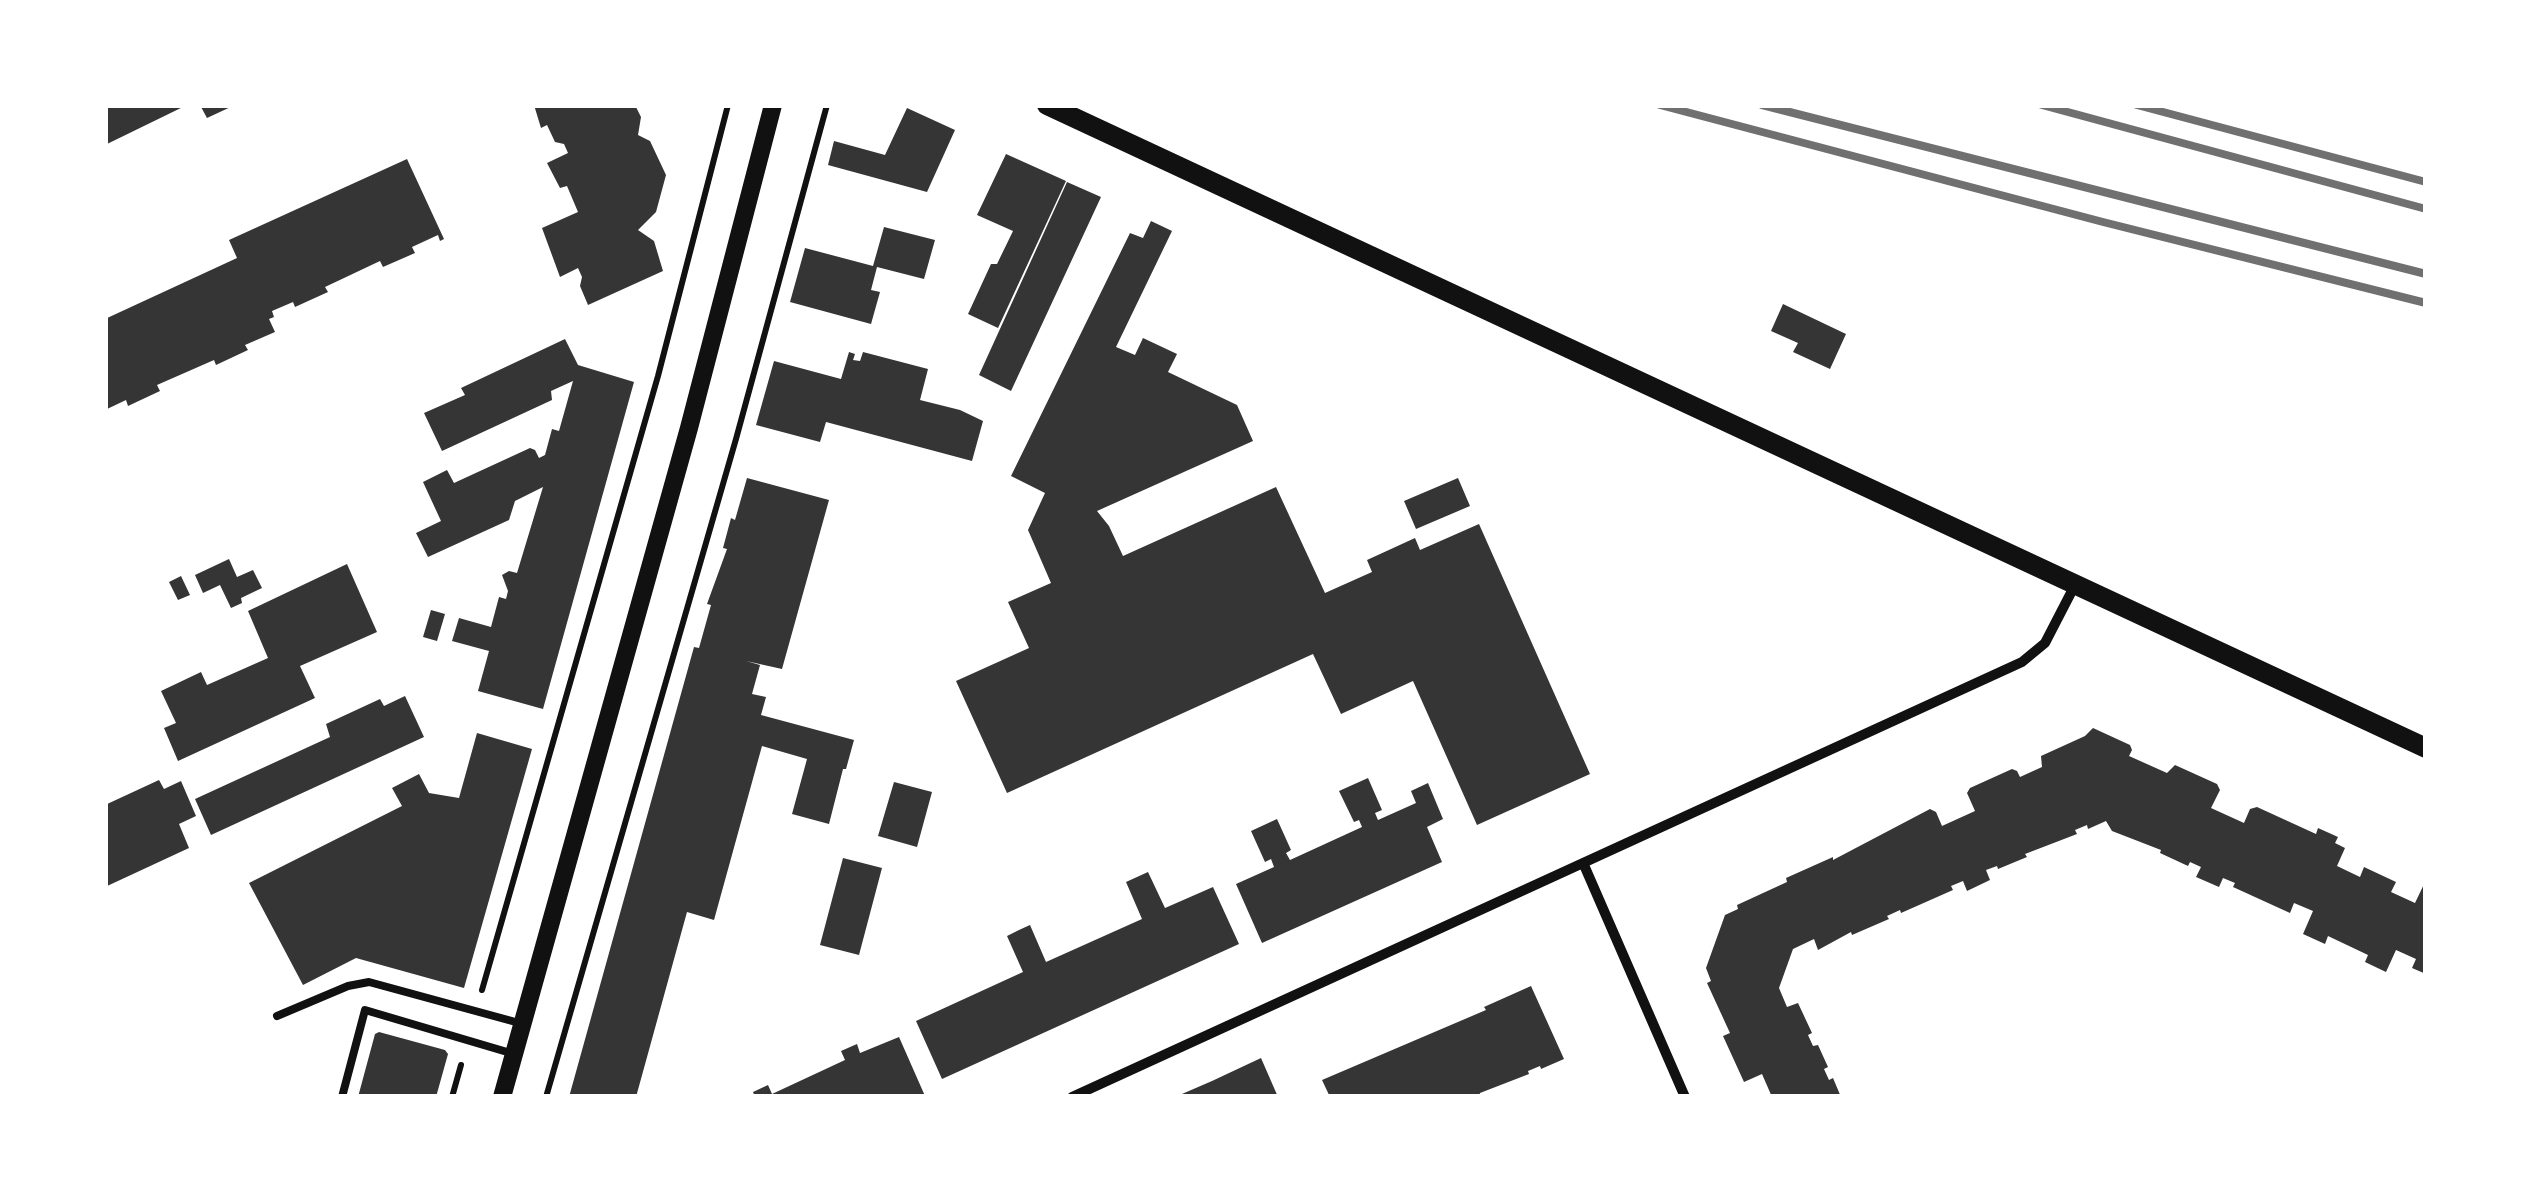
<!DOCTYPE html>
<html>
<head>
<meta charset="utf-8">
<style>
  body { margin:0 }
  #map { position:relative; width:2531px; height:1202px; overflow:hidden; background:#fff; font-family:"DejaVu Sans",sans-serif }
  canvas { display:block }
  .frame { position:absolute; inset:0; border:108px solid #fff; pointer-events:none }
</style>
</head>
<body>
<div id="map">
<canvas width="2531" height="1202"></canvas>
<div class="frame"></div>
</div>
<script>
const g = document.querySelector('canvas').getContext('2d');
g.lineJoin = 'round';
function fill(path, color) { g.fillStyle = color; g.fill(path, 'evenodd'); }
function strokePath(path, color, width, dash) { g.strokeStyle = color; g.lineWidth = width; g.lineCap = dash ? 'butt' : 'round'; g.setLineDash(dash || []); g.stroke(path); }
const building = new Path2D(`
  M 105,105 L 187,105 L 105,145 Z
  M 200,105 L 235,105 L 207,118 Z
  M 534,105 L 636,107 L 641,117 L 638,135 L 650,141 L 666,175 L 656,212 L 638,230 L 654,241 L 663,271 L 588,305 L 580,286 L 582,277 L 578,268 L 560,277 L 542,228 L 578,212 L 567,186 L 560,188 L 547,163 L 568,153 L 564,144 L 555,142 L 547,125 L 541,128 Z
  M 907,108 L 955,130 L 927,192 L 828,165 L 834,141 L 885,155 Z
  M 1006,154 L 1066,181 L 998,328 L 968,314 L 991,264 L 997,264 L 1013,231 L 977,215 Z
  M 407,159 L 444,239 L 440,241 L 438,235 L 412,247 L 415,253 L 383,267 L 380,261 L 325,287 L 328,292 L 295,307 L 293,302 L 272,311 L 274,317 L 269,319 L 275,332 L 245,345 L 248,350 L 216,365 L 214,360 L 157,385 L 160,391 L 128,406 L 126,400 L 105,410 L 105,319 L 237,258 L 229,240 Z
  M 1067,182 L 1101,197 L 1011,391 L 979,375 Z
  M 1151,221 L 1172,231 L 1116,347 L 1135,355 L 1143,338 L 1177,354 L 1168,372 L 1237,405 L 1253,441 L 1097,511 L 1109,526 L 1123,556 L 1276,487 L 1325,593 L 1372,572 L 1367,560 L 1415,538 L 1420,550 L 1479,524 L 1590,774 L 1477,825 L 1413,681 L 1341,714 L 1313,654 L 1007,793 L 956,681 L 1029,648 L 1008,602 L 1051,583 L 1028,530 L 1045,493 L 1011,476 L 1130,233 L 1143,238 Z
  M 884,227 L 935,240 L 924,279 L 877,267 L 871,290 L 880,292 L 871,324 L 790,302 L 805,248 L 873,266 Z
  M 1783,304 L 1846,334 L 1830,369 L 1793,352 L 1798,343 L 1771,331 Z
  M 565,339 L 578,365 L 634,382 L 543,709 L 478,691 L 489,651 L 452,641 L 459,618 L 491,627 L 499,597 L 506,599 L 508,591 L 502,575 L 509,571 L 517,573 L 543,487 L 515,501 L 509,520 L 428,557 L 416,533 L 441,521 L 423,482 L 447,470 L 454,483 L 530,448 L 535,450 L 539,458 L 545,455 L 552,429 L 559,431 L 573,381 L 551,391 L 552,400 L 442,451 L 424,413 L 465,395 L 461,388 Z
  M 849,352 L 855,354 L 853,360 L 860,361 L 863,352 L 928,369 L 920,400 L 960,410 L 983,421 L 972,461 L 826,422 L 820,442 L 756,425 L 774,361 L 841,379 Z
  M 747,478 L 829,500 L 782,669 L 746,661 L 760,665 L 752,694 L 766,697 L 761,715 L 854,740 L 846,769 L 843,769 L 829,824 L 792,814 L 807,759 L 762,746 L 714,920 L 687,912 L 636,1097 L 569,1097 L 694,647 L 699,648 L 711,605 L 707,604 L 727,549 L 723,548 L 731,518 L 735,520 Z
  M 1458,478 L 1470,506 L 1416,529 L 1404,501 Z
  M 229,559 L 237,577 L 253,570 L 262,588 L 241,598 L 242,603 L 231,608 L 220,585 L 203,593 L 195,575 Z
  M 347,564 L 377,632 L 300,666 L 315,698 L 178,761 L 164,728 L 176,723 L 161,691 L 201,672 L 207,685 L 268,658 L 248,611 Z
  M 181,576 L 190,595 L 178,600 L 169,582 Z
  M 431,610 L 445,614 L 437,641 L 423,637 Z
  M 405,696 L 424,737 L 211,835 L 195,799 L 330,737 L 326,724 L 380,699 L 384,706 Z
  M 2093,728 L 2130,745 L 2132,750 L 2129,756 L 2167,773 L 2175,765 L 2217,784 L 2220,790 L 2211,808 L 2244,823 L 2250,809 L 2257,807 L 2316,834 L 2318,828 L 2338,837 L 2335,843 L 2345,848 L 2337,866 L 2360,877 L 2364,867 L 2396,882 L 2391,892 L 2415,903 L 2426,880 L 2426,974 L 2412,968 L 2416,959 L 2396,950 L 2386,972 L 2365,962 L 2368,955 L 2328,936 L 2325,944 L 2303,934 L 2313,911 L 2294,903 L 2290,913 L 2233,887 L 2235,883 L 2223,878 L 2219,887 L 2196,877 L 2201,867 L 2190,862 L 2188,866 L 2160,853 L 2161,850 L 2112,831 L 2106,821 L 2088,829 L 2087,825 L 2075,830 L 2077,834 L 2025,854 L 2027,857 L 1998,869 L 1997,866 L 1986,870 L 1990,880 L 1967,891 L 1963,881 L 1951,886 L 1953,890 L 1901,913 L 1900,910 L 1887,916 L 1889,919 L 1852,935 L 1851,932 L 1818,950 L 1814,939 L 1793,949 L 1779,988 L 1787,1007 L 1798,1003 L 1812,1033 L 1808,1035 L 1813,1046 L 1818,1045 L 1828,1067 L 1824,1069 L 1829,1080 L 1833,1078 L 1841,1097 L 1772,1097 L 1762,1074 L 1744,1082 L 1723,1036 L 1730,1033 L 1707,983 L 1711,981 L 1706,968 L 1725,915 L 1738,909 L 1737,905 L 1787,882 L 1786,878 L 1833,857 L 1833,860 L 1930,809 L 1936,812 L 1942,826 L 1975,811 L 1967,793 L 1970,788 L 2012,769 L 2017,771 L 2020,777 L 2042,767 L 2041,756 L 2085,736 Z
  M 477,733 L 532,749 L 464,988 L 356,958 L 303,985 L 249,883 L 402,806 L 392,788 L 419,774 L 429,793 L 459,798 Z
  M 1368,778 L 1382,810 L 1375,813 L 1378,820 L 1416,803 L 1411,791 L 1428,783 L 1443,819 L 1427,827 L 1442,862 L 1262,943 L 1236,884 L 1274,867 L 1271,859 L 1265,862 L 1251,831 L 1277,819 L 1291,850 L 1286,853 L 1290,860 L 1362,827 L 1359,820 L 1354,822 L 1339,791 Z
  M 159,780 L 164,789 L 181,781 L 196,816 L 179,824 L 189,848 L 105,887 L 105,805 Z
  M 894,782 L 932,792 L 917,847 L 878,836 Z
  M 843,858 L 882,868 L 859,955 L 820,945 Z
  M 1148,872 L 1165,908 L 1213,887 L 1239,944 L 942,1079 L 916,1021 L 1023,972 L 1007,936 L 1019,930 L 1030,925 L 1046,962 L 1142,919 L 1126,882 Z
  M 1531,986 L 1564,1059 L 1541,1069 L 1540,1066 L 1528,1071 L 1529,1074 L 1480,1093 L 1479,1097 L 1330,1097 L 1322,1080 L 1486,1010 L 1484,1007 Z
  M 379,1032 L 445,1050 L 448,1054 L 436,1097 L 358,1097 L 375,1034 Z
  M 899,1037 L 925,1096 L 922,1097 L 755,1097 L 753,1092 L 768,1085 L 772,1094 L 845,1060 L 841,1051 L 857,1044 L 860,1053 Z
  M 1261,1058 L 1278,1097 L 1175,1097 L 1212,1081 Z`);
const path = new Path2D(`
  M 482,990 L 658,376 L 728,105
  M 452,1097 L 461,1065
  M 546,1097 L 736,439 L 827,105`);
const service = new Path2D(`
  M 277,1016 L 348,986 L 369,982 L 523,1024
  M 342,1097 L 365,1010 L 514,1054`);
const minor = new Path2D(`
  M 1584,865 L 1685,1097
  M 1072,1097 L 2022,662 L 2045,643 L 2076,583`);
const tertiary = new Path2D(`
  M 502,1097 L 689,428 L 773,105`);
const secondary = new Path2D(`
  M 1047,105 L 2426,748`);
const rail = new Path2D(`
  M 1660,105 L 2103,222 L 2426,303
  M 1762,105 L 2426,274
  M 2042,105 L 2426,209
  M 2137,105 L 2426,182`);
fill(building, '#353535');
strokePath(path, '#111', 6);
strokePath(service, '#111', 8);
strokePath(minor, '#111', 10);
strokePath(tertiary, '#111', 18);
strokePath(secondary, '#111', 20);
strokePath(rail, '#707070', 8);
</script>
</body>
</html>
